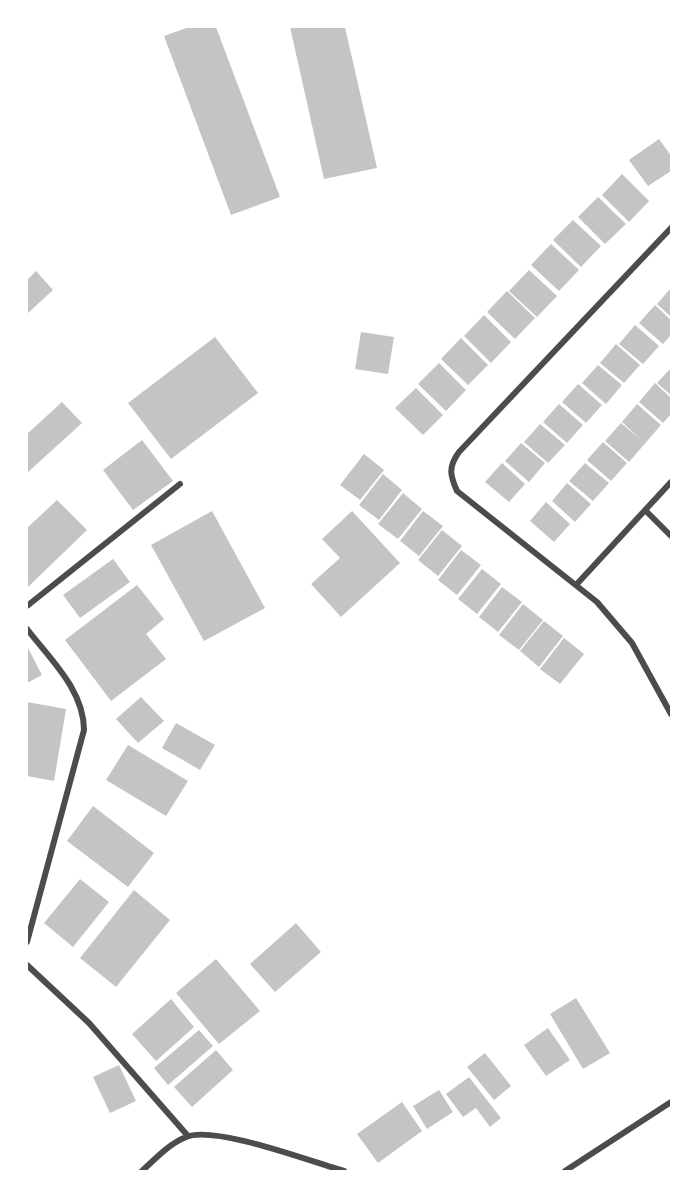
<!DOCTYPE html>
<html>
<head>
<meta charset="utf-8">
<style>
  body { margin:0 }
  #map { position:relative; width:698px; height:1198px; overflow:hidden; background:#fff; font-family:Rubik,sans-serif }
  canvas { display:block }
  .frame { position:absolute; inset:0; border:28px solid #fff; pointer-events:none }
</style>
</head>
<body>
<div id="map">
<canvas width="698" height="1198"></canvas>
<div class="frame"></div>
</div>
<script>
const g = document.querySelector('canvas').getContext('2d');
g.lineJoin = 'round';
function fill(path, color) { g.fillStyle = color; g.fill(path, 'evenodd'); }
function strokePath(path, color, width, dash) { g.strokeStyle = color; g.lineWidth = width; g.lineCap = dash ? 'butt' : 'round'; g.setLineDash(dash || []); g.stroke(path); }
const building = new Path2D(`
  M 189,27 L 216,27 L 280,197 L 231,215 L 164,36 Z
  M 290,27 L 345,27 L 377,168 L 324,179 Z
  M 659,139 L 671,156 L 671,171 L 648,186 L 629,160 Z
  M 622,174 L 649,201 L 629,222 L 602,195 Z
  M 598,197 L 626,224 L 605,244 L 578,217 Z
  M 573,220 L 601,246 L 581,267 L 553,240 Z
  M 551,244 L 579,270 L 559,291 L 531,265 Z
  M 529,270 L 557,296 L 537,317 L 509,291 Z
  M 36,271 L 53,290 L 27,314 L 27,280 Z
  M 671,288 L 671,317 L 657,304 Z
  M 507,291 L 535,318 L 515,339 L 487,312 Z
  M 655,305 L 671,320 L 671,335 L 663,344 L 639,323 Z
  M 484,315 L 511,342 L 491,363 L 464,336 Z
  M 635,325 L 659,346 L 643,364 L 619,344 Z
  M 361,332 L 394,337 L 388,374 L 355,369 Z
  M 215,337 L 258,393 L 171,459 L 128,403 Z
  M 461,338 L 488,365 L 468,385 L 441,359 Z
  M 616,344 L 640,365 L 624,383 L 600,363 Z
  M 439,363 L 466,390 L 446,411 L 418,384 Z
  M 598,365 L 622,385 L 606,404 L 582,383 Z
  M 671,368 L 671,395 L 657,383 Z
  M 655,383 L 671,398 L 671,414 L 663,423 L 639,402 Z
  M 578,384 L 602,405 L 586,423 L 562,402 Z
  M 416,388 L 443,415 L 423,435 L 395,408 Z
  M 62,402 L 82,423 L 27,473 L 27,434 Z
  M 559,404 L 583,425 L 567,443 L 543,422 Z
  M 637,404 L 661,425 L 629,462 L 605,441 L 621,423 L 640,439 L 622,422 Z
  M 540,424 L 565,445 L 548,463 L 524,442 Z
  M 142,440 L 173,481 L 133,510 L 103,470 Z
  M 603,442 L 627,463 L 611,481 L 587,460 Z
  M 521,443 L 545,463 L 529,482 L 505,461 Z
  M 364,454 L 384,470 L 360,500 L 340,485 Z
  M 502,463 L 525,484 L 509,502 L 485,482 Z
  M 585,463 L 609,483 L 593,501 L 569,481 Z
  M 383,474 L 402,490 L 379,520 L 359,505 Z
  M 567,483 L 591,504 L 575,522 L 552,501 Z
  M 403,493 L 422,509 L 398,539 L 378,524 Z
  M 57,500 L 87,530 L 27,588 L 27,528 Z
  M 546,502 L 570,524 L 554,542 L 530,521 Z
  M 212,511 L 265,608 L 204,641 L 151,545 Z
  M 352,511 L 400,563 L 341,617 L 311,584 L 340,558 L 322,539 Z
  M 423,511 L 443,526 L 419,556 L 400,541 Z
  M 442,530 L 462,546 L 438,576 L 418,560 Z
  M 461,550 L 481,565 L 457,595 L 438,580 Z
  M 113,559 L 130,582 L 80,618 L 63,595 Z
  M 482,569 L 501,584 L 477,614 L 458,599 Z
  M 137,585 L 164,619 L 146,634 L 166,659 L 111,701 L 65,640 Z
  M 502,587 L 522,602 L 498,632 L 479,617 Z
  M 523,604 L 543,620 L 519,650 L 499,635 Z
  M 544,621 L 563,636 L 539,667 L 520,651 Z
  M 564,638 L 584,654 L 560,684 L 540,669 Z
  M 27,646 L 42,675 L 27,683 Z
  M 141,697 L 164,721 L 138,743 L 116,719 Z
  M 27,702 L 66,709 L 54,781 L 27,776 Z
  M 176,723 L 215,745 L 200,770 L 162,748 Z
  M 128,745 L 188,781 L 166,816 L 106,780 Z
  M 93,806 L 154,853 L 128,887 L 67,841 Z
  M 80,879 L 109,902 L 73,947 L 44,923 Z
  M 134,890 L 170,920 L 116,987 L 80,958 Z
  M 296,923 L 321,952 L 275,992 L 250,964 Z
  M 216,959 L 260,1011 L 219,1044 L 176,993 Z
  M 576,998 L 610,1053 L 583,1069 L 550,1014 Z
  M 171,999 L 194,1027 L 156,1061 L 132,1034 Z
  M 548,1028 L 570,1060 L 546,1076 L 524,1045 Z
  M 199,1030 L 213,1046 L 168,1085 L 154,1068 Z
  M 216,1050 L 233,1070 L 192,1107 L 174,1087 Z
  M 485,1053 L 511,1086 L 494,1100 L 467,1067 Z
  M 119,1065 L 136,1101 L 110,1113 L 93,1077 Z
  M 469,1077 L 501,1118 L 490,1127 L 476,1108 L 463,1117 L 446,1094 Z
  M 439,1090 L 453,1112 L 427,1129 L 413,1106 Z
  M 402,1102 L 422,1131 L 378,1163 L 357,1134 Z`);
const minor = new Path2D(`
  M 671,228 L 459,452 C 448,467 450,475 457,491 L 597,602 L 632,643 L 671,714
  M 645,510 L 671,536
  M 576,585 L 671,482
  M 27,606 L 180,484
  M 27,629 C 50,659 84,690 84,730 L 27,942
  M 27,965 L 89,1023 L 188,1136
  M 142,1171 C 156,1158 169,1144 186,1137 C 215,1125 312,1162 344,1171
  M 565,1171 L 671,1102`);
fill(building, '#c4c4c4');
strokePath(minor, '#4c4c4c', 6);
</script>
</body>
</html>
